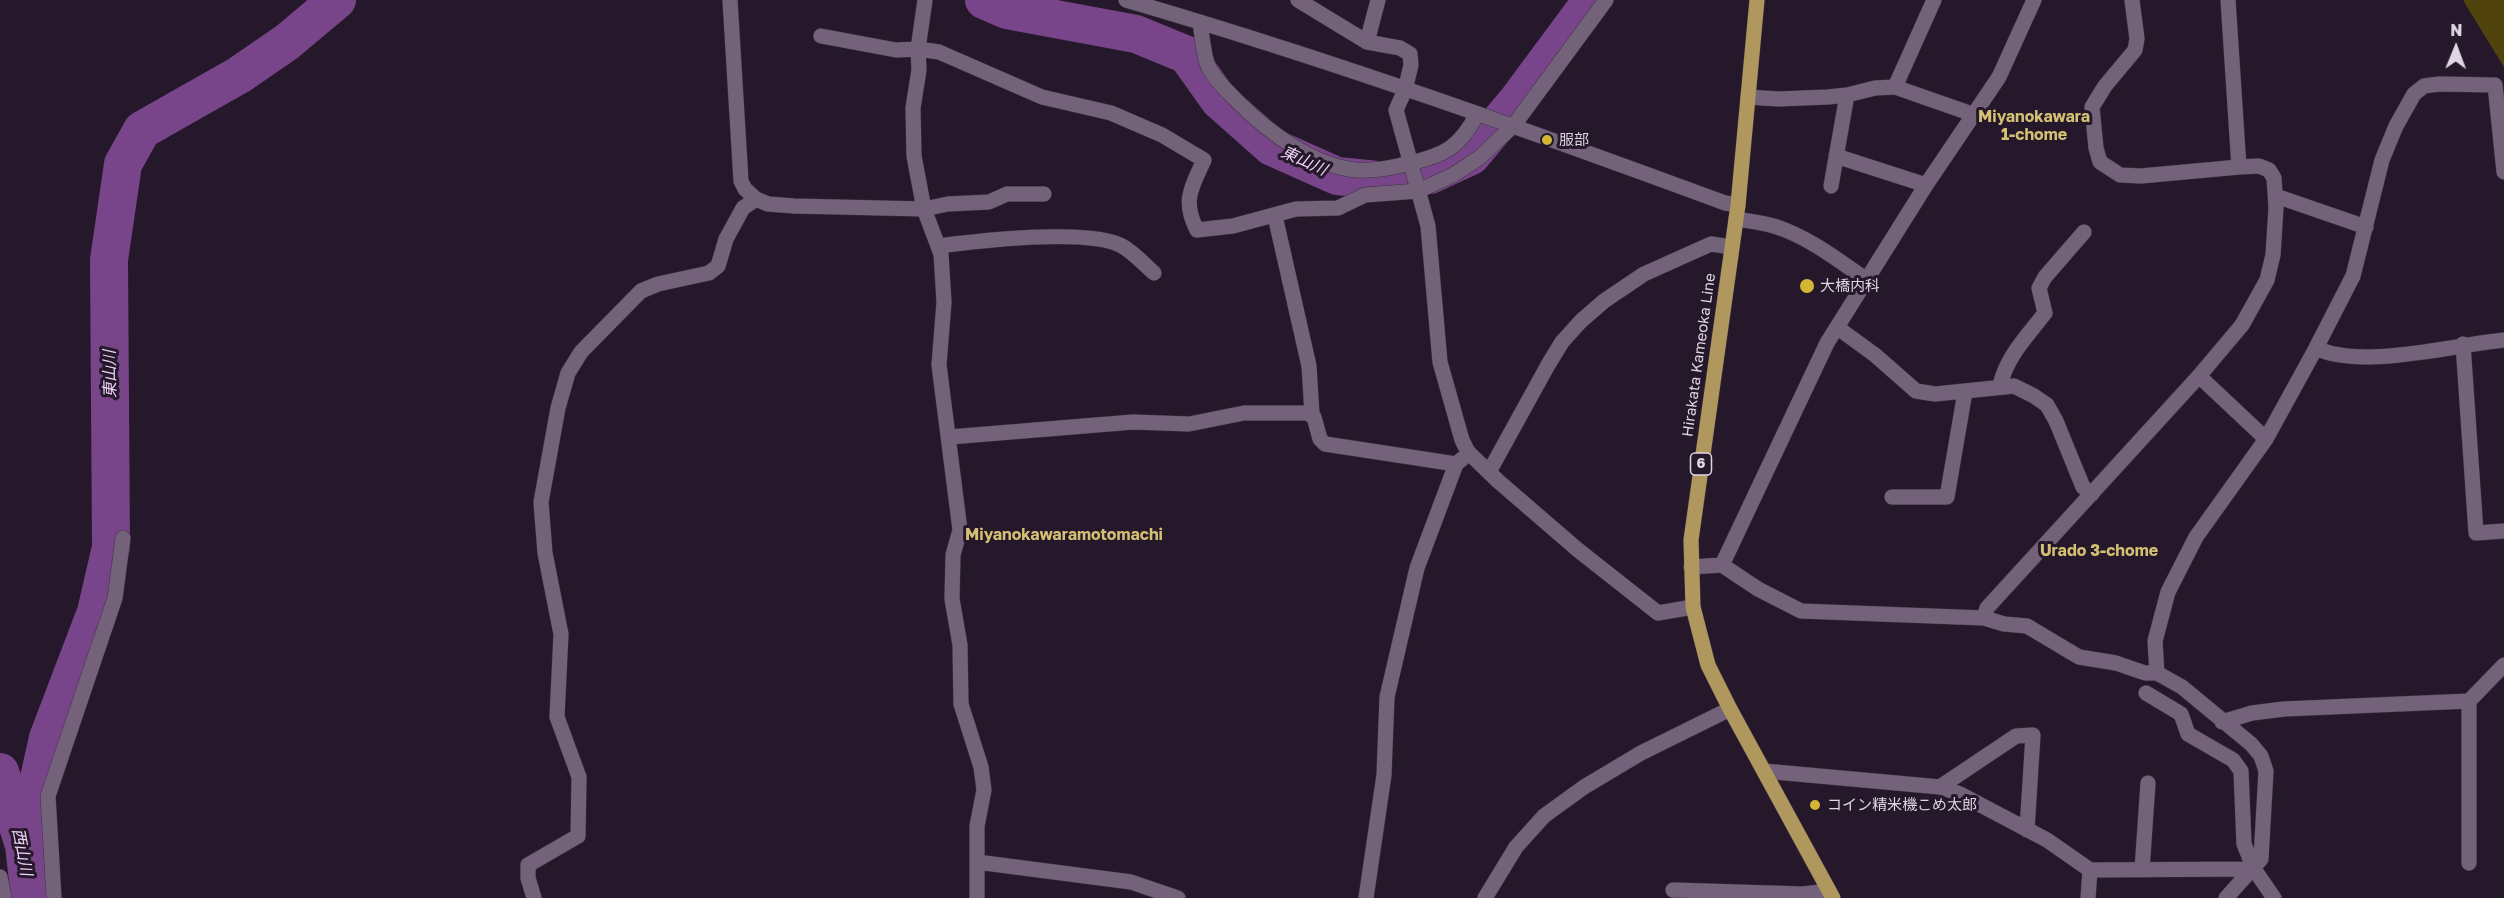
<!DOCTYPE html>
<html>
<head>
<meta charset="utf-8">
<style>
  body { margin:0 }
  #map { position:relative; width:2504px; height:898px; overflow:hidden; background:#26182b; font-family:"Golos Text",sans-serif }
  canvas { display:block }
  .north { position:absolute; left:2426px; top:18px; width:60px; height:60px; -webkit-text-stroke:4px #26182b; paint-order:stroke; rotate:1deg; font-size:16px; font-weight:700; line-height:24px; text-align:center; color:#dfd6e3 }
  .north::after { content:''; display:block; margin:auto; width:21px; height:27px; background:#dfd6e3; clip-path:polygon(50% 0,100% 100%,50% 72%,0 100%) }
</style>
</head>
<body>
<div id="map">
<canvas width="2504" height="898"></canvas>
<div class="north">N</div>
</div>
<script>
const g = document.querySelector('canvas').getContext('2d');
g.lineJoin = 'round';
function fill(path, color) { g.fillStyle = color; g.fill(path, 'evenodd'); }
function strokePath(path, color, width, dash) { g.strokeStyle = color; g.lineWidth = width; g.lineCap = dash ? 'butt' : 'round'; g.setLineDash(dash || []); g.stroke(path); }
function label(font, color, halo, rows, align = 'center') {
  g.font = font + ' "Golos Text","Noto Sans JP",sans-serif'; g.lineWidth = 6; g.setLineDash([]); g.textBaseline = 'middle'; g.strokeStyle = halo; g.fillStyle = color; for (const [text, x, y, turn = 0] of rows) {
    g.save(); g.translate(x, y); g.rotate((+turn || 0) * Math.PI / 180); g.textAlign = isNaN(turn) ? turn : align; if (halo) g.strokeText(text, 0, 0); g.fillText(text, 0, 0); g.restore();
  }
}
const forest = new Path2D(`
  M 2464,0 L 2504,0 L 2504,67 L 2464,2 Z`);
const river = new Path2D(`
  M 984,0 L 1007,10 L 1136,34 L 1187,55 L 1219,100 L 1272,147 L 1337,176 L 1388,181 L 1430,175 L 1471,156 L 1517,101 L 1592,0
  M 0,772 L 24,845 L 30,898
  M 24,845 L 48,738 L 96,612 L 111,547 L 109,260 L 123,164 L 142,130 L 239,75 L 287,42 L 337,0`);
const minor = new Path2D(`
  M 730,0 L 741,181 L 745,189 L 756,199 L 768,204 L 794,206 L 924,209 L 948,204 L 989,202 L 1007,194 L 1044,194
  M 925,0 L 918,49 L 919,70 L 913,108 L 914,156 L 924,209 L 941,254 L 944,302 L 939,365 L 960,530 L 953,555 L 952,599 L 960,645 L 961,704 L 981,767 L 984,790 L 977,826 L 977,898
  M 1126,0 C 1329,59 1527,130 1725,203 L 1738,205
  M 1298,0 L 1367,42 L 1400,48 L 1410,54 L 1411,65 L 1405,90 L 1396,110 L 1428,226 L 1440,362 L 1462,440 L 1468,452 L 1498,481 L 1578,550 L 1658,613 L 1693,607
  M 2228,0 L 2239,167
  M 1200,22 C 1202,35 1203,50 1207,63 C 1211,76 1228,92 1238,102 C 1267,131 1313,166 1356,170 C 1375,171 1392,168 1410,163 C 1445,155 1460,147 1477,114
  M 821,36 L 896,50 L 918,49 L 939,52 L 1042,97 L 1111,113 L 1162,135 L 1204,160 C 1191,188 1182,201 1197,230 L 1233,226 L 1296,209 L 1338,208 L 1365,195 L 1418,191 L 1453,175 L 1479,158 L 1514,125 L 1606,0
  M 1367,42 L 1378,0
  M 1895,87 L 1934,0
  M 1748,97 L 1778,99 L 1828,97 L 1847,95 L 1875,88 L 1895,87 L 1975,115
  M 1836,156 L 1926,185
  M 1831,186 L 1847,95
  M 2276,196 L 2366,227
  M 1275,216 L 1309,366 L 1312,414
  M 1736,219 C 1749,221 1764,223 1777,227 C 1810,238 1839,261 1867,280
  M 938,246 C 978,241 1088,228 1122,246 C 1133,252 1144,264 1154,273
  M 1838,328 L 1875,355 L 1916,391 L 1935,394 L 2014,386 L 2034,396 L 2047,405 L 2056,421 L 2083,487 L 2092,494
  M 2463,344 L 2476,533 L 2504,531
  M 2316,348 C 2361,370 2454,345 2504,340
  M 2199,376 L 2266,439
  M 2000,386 C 2006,357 2028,335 2045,313 L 2039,288 L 2045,277 L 2084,232
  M 950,437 L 1133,422 L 1189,424 L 1244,413 L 1307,413 L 1314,417 L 1320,439 L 1325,444 L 1456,464
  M 1489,472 L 1548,365 L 1562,342 L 1581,321 L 1604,301 L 1644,274 L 1711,244 L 1732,247
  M 1892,497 L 1947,497 L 1965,392
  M 1722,565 L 1827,343 L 1926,185 L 1999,77 L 2034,0
  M 1691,567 L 1722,565 L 1758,589 L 1801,611 L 1984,618 L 2004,624 L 2027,626 L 2079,657 L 2116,663 L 2145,673 L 2157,673 L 2182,687 L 2251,744 L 2261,756 L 2266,771 L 2261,859 L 2226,898
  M 1984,618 L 1987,608 L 2199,376 L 2242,325 L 2267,280 L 2273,255 L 2276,208 L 2274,178 L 2269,170 L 2259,166 L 2239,167 L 2141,176 L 2120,175 L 2100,162 L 2096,148 L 2092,107 L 2105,86 L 2135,50 L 2137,39 L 2132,0
  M 2157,673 L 2155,641 L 2168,592 L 2196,537 L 2266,439 L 2316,348 L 2353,276 L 2382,160 L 2396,126 L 2414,94 L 2424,86 L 2439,84 L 2495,85 L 2504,172
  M 2146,693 L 2181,714 L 2188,734 L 2233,760 L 2241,771 L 2244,844 L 2254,869 L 2274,898
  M 2222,722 L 2252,713 L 2284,709 L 2469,701 L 2504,665
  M 1764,771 L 1940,787 L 1960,794 L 2047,840 L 2090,870 L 2254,869
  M 1940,787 L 2016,736 L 2033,735 L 2027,830
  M 977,862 L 1131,882 L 1178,898
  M 2469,863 L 2469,701
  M 2142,870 L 2148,783
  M 0,877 L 4,898
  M 1673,890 L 1803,894 L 1829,891
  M 54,898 L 48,796 L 115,598 L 123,538
  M 534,898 L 528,878 L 528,865 L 578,836 L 579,777 L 557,717 L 561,634 L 545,553 L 541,502 L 558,408 L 568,373 L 581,352 L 641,291 L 658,284 L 709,273 L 718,266 L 726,239 L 743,208 L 756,199
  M 1366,898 L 1384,775 L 1387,697 L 1417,568 L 1456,464 L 1462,459
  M 1485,898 L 1516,847 L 1544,816 L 1584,787 L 1641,753 L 1730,709
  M 2088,898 L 2090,870`);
const major = new Path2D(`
  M 1757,0 L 1738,205 L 1691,540 L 1693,607 L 1708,665 L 1730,709 L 1833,898`);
const markers = [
  [1547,140,6,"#d4b635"],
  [1807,286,8,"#d4b635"],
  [1815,805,6,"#d4b635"]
];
const shields = [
  [1701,464,21]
];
const shieldNames = [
  ["6",1701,464]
];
const poiNames = [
  ["服部",1559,140],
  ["大橋内科",1820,286],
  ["コイン精米機こめ太郎",1827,805]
];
const streetNames = [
  ["Hirakata Kameoka Line",1699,355,-82]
];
const neighbourhoodNames = [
  ["Miyanokawara",2034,117],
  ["1-chome",2034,135],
  ["Miyanokawaramotomachi",1064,535],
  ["Urado 3-chome",2099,551]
];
const waterNames = [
  ["東山川",1304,161,24],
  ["東山川",110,374,-91],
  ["西山川",22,852,79]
];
fill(forest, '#50430c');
strokePath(river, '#79458a', 38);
strokePath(minor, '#3d3241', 16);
strokePath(major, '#3d3241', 16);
strokePath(minor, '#736279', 15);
strokePath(major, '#af975e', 15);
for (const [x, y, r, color] of markers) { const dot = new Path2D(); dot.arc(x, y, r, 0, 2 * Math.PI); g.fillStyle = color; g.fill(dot); strokePath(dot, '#26182b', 2); }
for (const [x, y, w] of shields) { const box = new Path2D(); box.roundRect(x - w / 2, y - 11, w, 22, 4.5); g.fillStyle = '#26182b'; g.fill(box); strokePath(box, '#dfd6e3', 1.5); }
label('bold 14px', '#dfd6e3', null, shieldNames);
label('15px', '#dfd6e3', '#26182b', poiNames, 'left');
label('15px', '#dfd6e3', '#26182b', streetNames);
label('bold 16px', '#d4c073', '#26182b', neighbourhoodNames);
label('italic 16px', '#efd3f9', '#26182b', waterNames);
</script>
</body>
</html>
